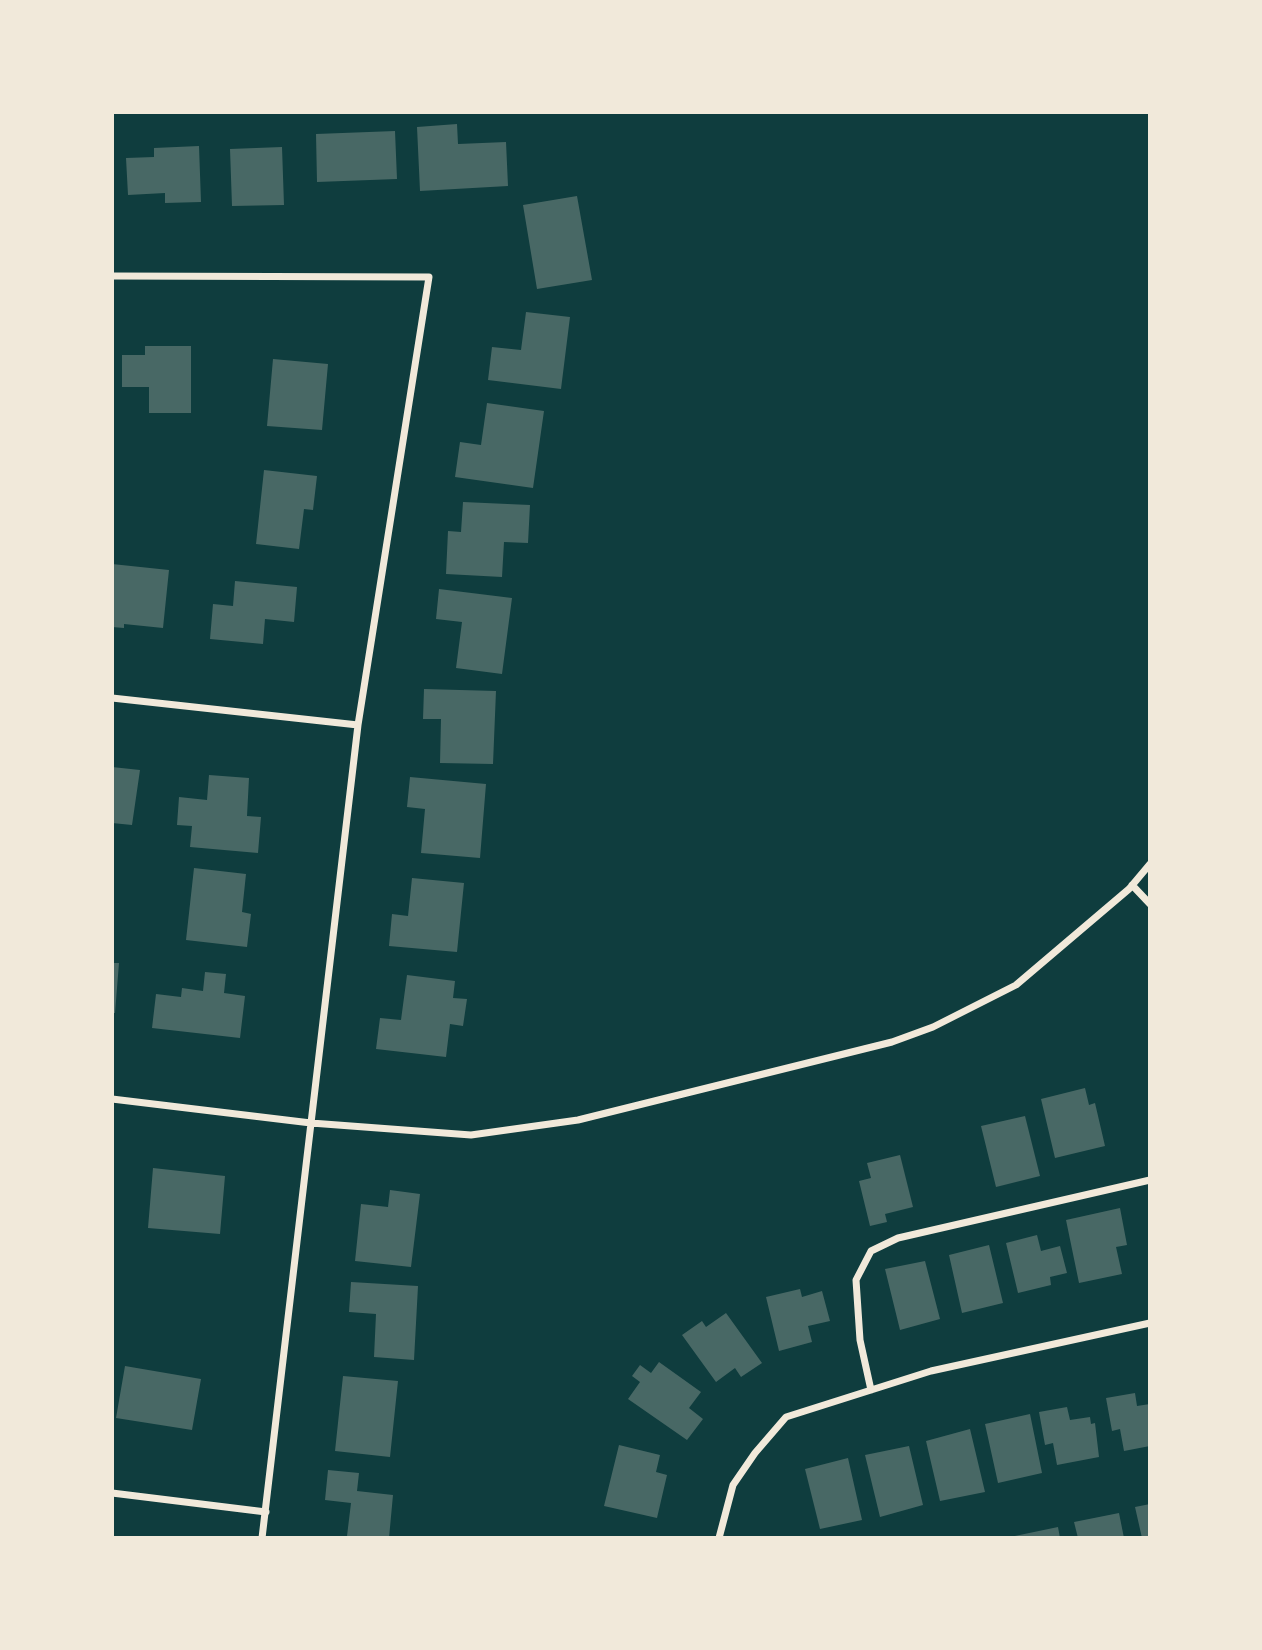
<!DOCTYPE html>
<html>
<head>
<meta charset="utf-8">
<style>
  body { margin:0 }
  #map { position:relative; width:1262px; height:1650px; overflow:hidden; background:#0f3d3e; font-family:"DejaVu Sans",sans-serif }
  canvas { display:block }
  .frame { position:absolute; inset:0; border:114px solid #f1e9da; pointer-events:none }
</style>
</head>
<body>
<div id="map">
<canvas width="1262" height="1650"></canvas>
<div class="frame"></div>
</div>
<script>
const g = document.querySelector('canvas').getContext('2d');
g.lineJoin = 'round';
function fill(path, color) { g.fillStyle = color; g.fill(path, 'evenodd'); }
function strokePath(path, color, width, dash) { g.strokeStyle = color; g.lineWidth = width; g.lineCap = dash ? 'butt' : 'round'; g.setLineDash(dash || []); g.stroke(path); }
const building = new Path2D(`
  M 457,124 L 458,144 L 506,142 L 508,186 L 420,191 L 417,127 Z
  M 395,131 L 397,179 L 317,182 L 316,134 Z
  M 199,146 L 201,202 L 165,203 L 165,193 L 128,195 L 126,158 L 154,157 L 154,148 Z
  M 282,147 L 284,205 L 232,206 L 230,149 Z
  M 577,196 L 592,280 L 537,289 L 523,205 Z
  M 526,312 L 570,317 L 561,389 L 488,380 L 492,347 L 521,350 Z
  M 145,346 L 191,346 L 191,413 L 149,413 L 149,387 L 122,387 L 122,355 L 145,355 Z
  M 273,359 L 328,364 L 322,430 L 267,426 Z
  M 487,403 L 544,411 L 533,488 L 455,477 L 460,442 L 481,445 Z
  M 264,470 L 317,476 L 313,510 L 304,509 L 299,549 L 256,544 Z
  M 463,502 L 530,505 L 528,543 L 504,542 L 502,577 L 446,574 L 448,531 L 461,532 Z
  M 112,564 L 169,570 L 163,628 L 124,624 L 124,628 L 112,627 Z
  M 235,581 L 297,587 L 294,622 L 265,619 L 263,644 L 210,639 L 213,604 L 233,606 Z
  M 439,589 L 512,598 L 502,674 L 456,668 L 462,622 L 436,619 Z
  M 424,689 L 496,691 L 493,764 L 440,763 L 441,719 L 423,719 Z
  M 112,767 L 140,770 L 132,825 L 112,823 Z
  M 209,775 L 249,778 L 247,816 L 261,817 L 258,853 L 190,847 L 192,826 L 177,825 L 179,797 L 207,800 Z
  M 410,777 L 486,784 L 480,858 L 421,853 L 425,809 L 407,807 Z
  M 194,868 L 246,874 L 242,912 L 251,914 L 247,947 L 186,940 Z
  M 412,878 L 464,883 L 457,952 L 389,946 L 392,914 L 408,916 Z
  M 112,963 L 119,963 L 115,1013 L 112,1013 Z
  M 205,972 L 226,974 L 224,993 L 245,996 L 240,1038 L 152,1028 L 156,994 L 181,997 L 182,988 L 203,991 Z
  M 407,975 L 455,981 L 453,998 L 467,999 L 463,1026 L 450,1024 L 446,1057 L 376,1049 L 380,1018 L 401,1020 Z
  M 1085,1088 L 1089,1105 L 1095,1103 L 1105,1146 L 1055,1158 L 1041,1099 Z
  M 1025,1116 L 1040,1176 L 996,1187 L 981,1126 Z
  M 900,1155 L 913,1207 L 885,1214 L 887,1222 L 870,1226 L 859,1181 L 871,1178 L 867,1163 Z
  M 153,1168 L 225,1176 L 220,1234 L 148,1228 Z
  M 390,1190 L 420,1194 L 411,1267 L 355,1261 L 361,1204 L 388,1207 Z
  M 1120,1208 L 1127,1245 L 1116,1247 L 1122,1274 L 1079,1283 L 1066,1220 Z
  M 1037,1235 L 1041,1251 L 1060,1246 L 1067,1273 L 1050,1277 L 1051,1285 L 1018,1293 L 1006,1243 Z
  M 989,1245 L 1003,1303 L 962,1313 L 949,1255 Z
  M 925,1261 L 940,1319 L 900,1330 L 885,1269 Z
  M 351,1282 L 418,1286 L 414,1360 L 374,1357 L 376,1314 L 349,1312 Z
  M 800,1289 L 802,1297 L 822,1291 L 830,1321 L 808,1326 L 812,1342 L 779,1351 L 766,1297 Z
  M 726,1313 L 762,1363 L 741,1377 L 735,1368 L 716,1382 L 682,1335 L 702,1321 L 706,1327 Z
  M 659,1362 L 701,1392 L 689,1408 L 703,1419 L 687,1440 L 628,1399 L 640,1382 L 632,1376 L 640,1365 L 651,1373 Z
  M 125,1366 L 201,1379 L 192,1430 L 116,1418 Z
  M 343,1376 L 398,1381 L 390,1457 L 335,1451 Z
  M 1135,1393 L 1137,1406 L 1150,1404 L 1150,1446 L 1124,1451 L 1120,1429 L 1112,1431 L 1106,1398 Z
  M 1067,1407 L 1070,1420 L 1090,1417 L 1091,1424 L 1095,1423 L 1099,1457 L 1057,1465 L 1053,1443 L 1045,1445 L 1039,1412 Z
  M 1030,1414 L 1042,1473 L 998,1483 L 985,1424 Z
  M 970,1429 L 985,1492 L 940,1501 L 926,1441 Z
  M 619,1445 L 660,1455 L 656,1472 L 667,1475 L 657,1518 L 604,1506 Z
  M 909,1446 L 923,1505 L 880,1517 L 865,1455 Z
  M 848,1458 L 862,1520 L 820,1529 L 805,1469 Z
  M 328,1470 L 359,1473 L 357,1491 L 393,1495 L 389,1538 L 347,1536 L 351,1503 L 325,1500 Z
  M 1150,1504 L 1150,1538 L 1142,1538 L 1135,1507 Z
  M 1119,1513 L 1124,1538 L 1078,1538 L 1074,1522 Z
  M 1058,1527 L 1060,1538 L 1010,1538 L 1010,1537 Z`);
const minor = new Path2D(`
  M 112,276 L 429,277 L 358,725 L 262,1538
  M 112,698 L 358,725
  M 1132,885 L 1150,904
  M 112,1099 L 311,1123 L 471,1135 L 578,1120 L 892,1042 L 933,1027 L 1016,985 L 1129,889 L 1150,864
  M 871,1390 L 860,1340 L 856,1280 L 871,1251 L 898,1238 L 1150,1180
  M 112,1493 L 266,1512
  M 719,1538 L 733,1485 L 755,1453 L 786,1417 L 931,1371 L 1150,1323`);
fill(building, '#486865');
strokePath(minor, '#f1e9da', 7);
</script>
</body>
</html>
